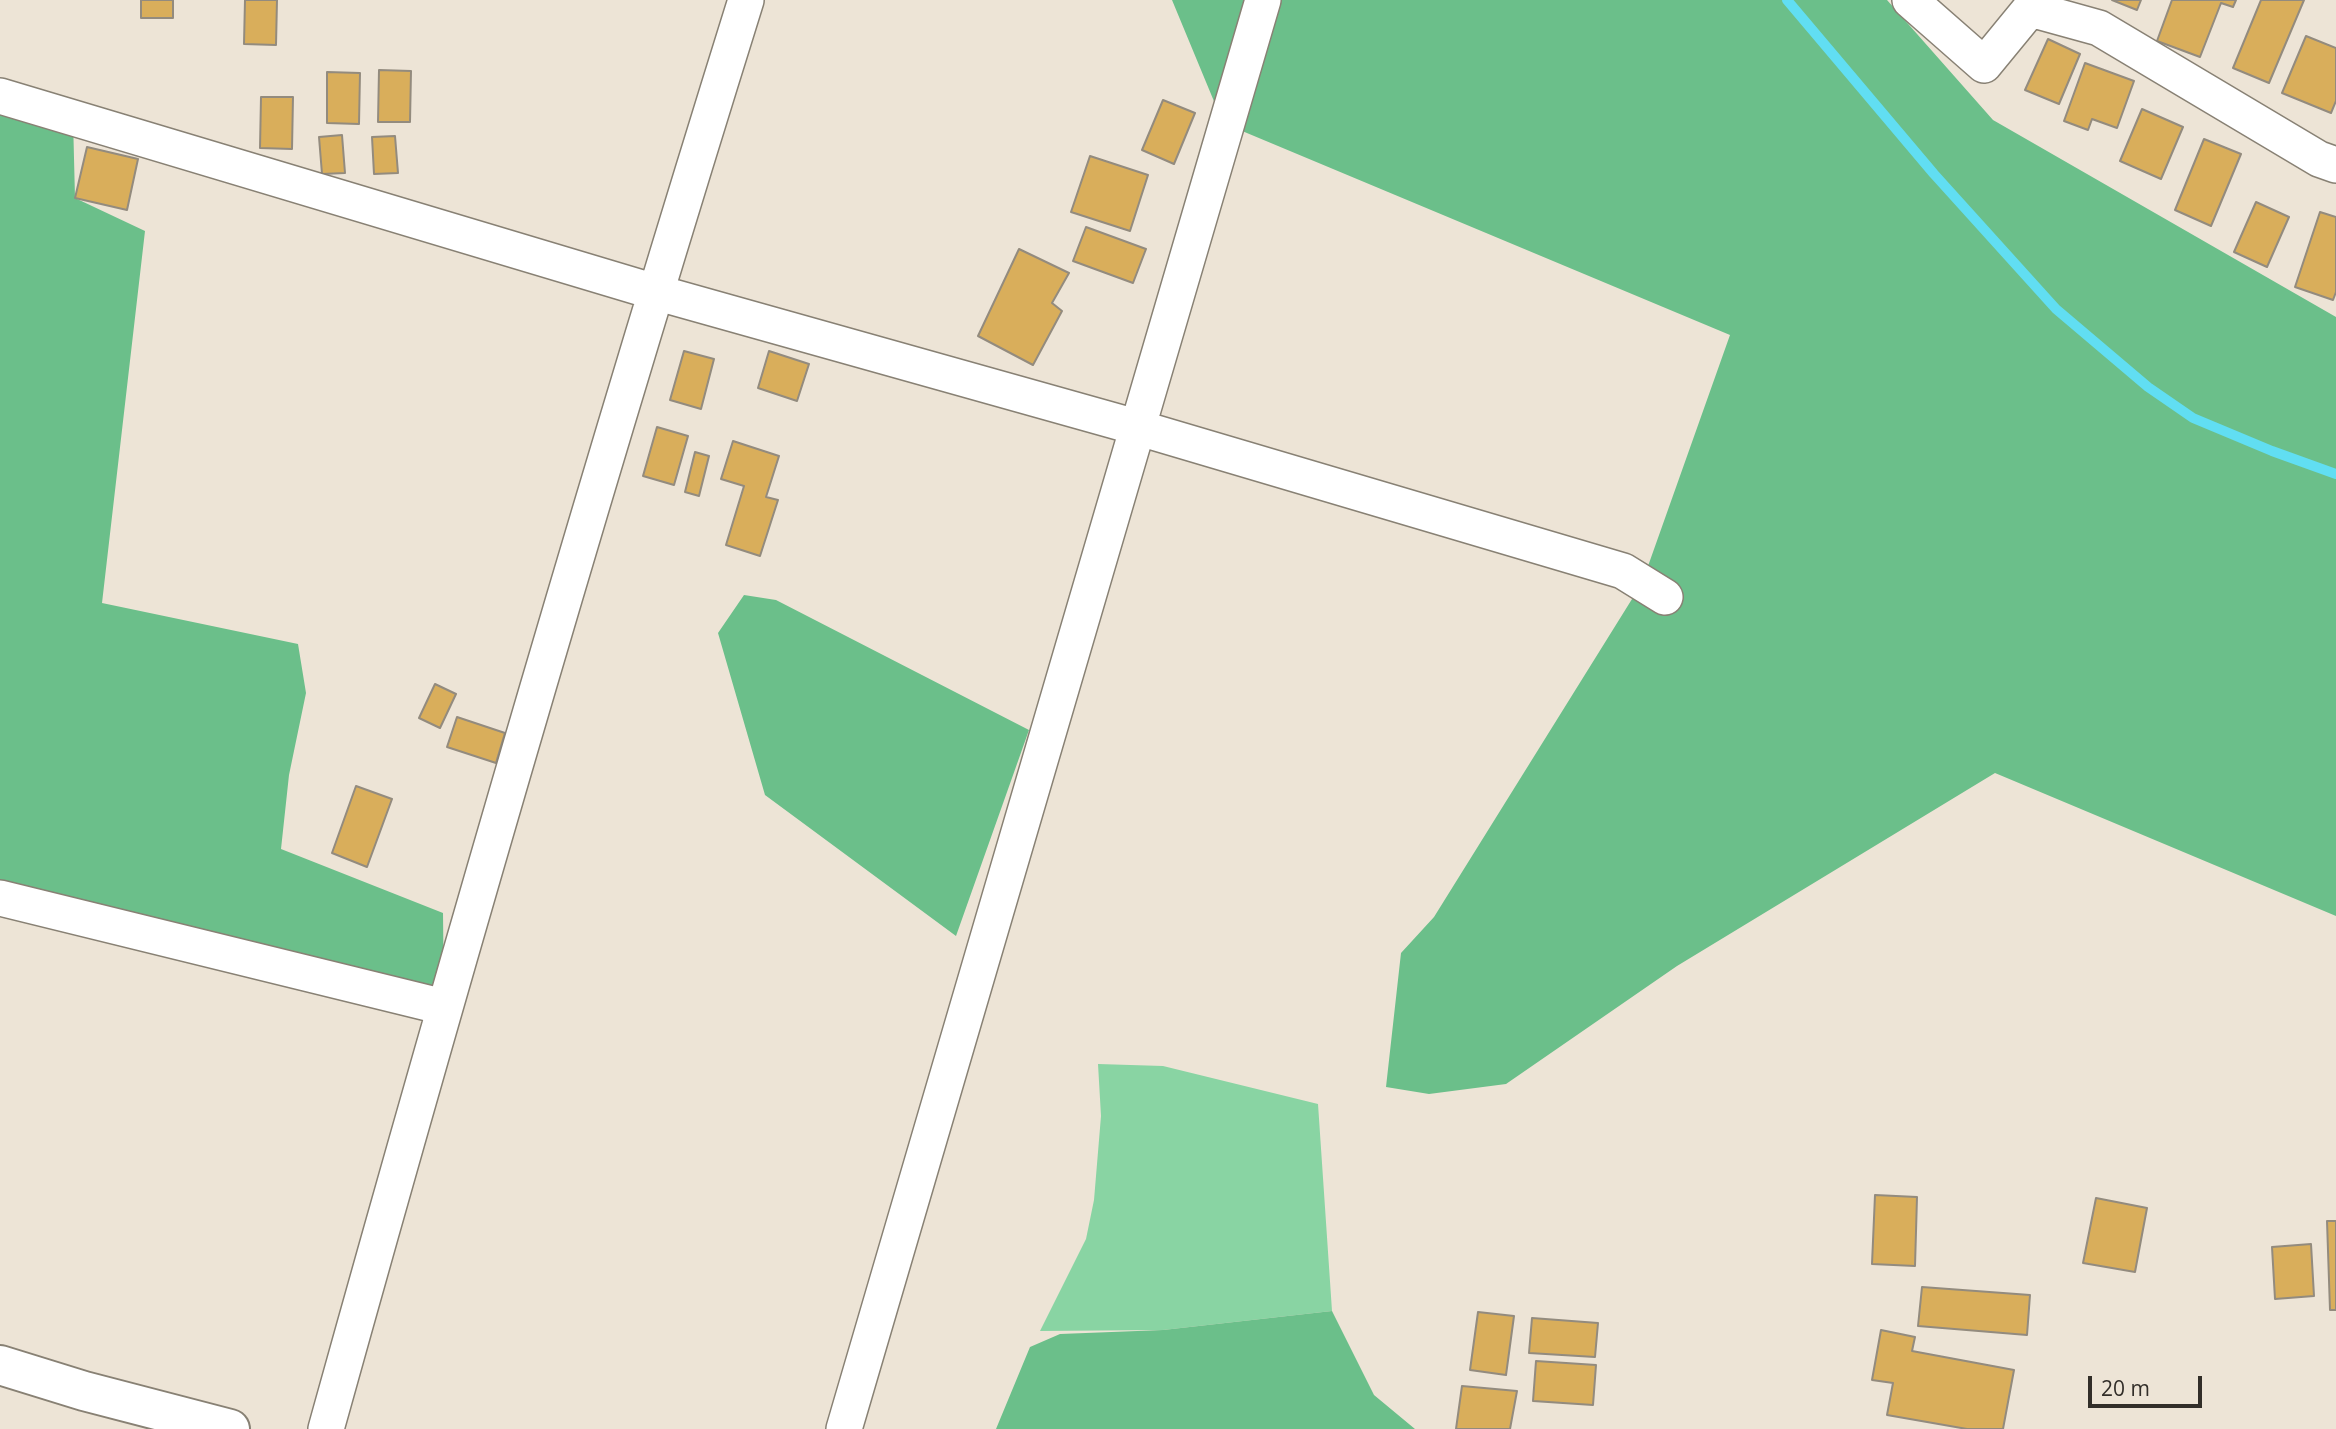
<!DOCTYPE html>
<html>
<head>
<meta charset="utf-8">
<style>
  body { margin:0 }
  #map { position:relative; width:2336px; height:1429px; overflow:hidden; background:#ede4d6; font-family:"Open Sans",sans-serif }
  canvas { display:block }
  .scale { position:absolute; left:2088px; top:1376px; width:114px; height:32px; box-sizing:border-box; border:4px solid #322e29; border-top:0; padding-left:9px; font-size:21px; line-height:24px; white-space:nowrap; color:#322e29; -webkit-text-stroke:5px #ede4d6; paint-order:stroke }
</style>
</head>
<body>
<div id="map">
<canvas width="2336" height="1429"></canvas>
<div class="scale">20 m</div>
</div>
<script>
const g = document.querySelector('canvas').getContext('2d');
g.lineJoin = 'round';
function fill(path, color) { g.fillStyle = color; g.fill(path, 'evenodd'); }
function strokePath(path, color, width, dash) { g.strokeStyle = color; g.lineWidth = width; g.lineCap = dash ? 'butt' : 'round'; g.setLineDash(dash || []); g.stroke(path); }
const green = new Path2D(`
  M 1098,1064 L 1163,1066 L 1318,1104 L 1332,1311 L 1163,1330 L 1040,1331 L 1086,1239 L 1094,1200 L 1101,1116 Z`);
const forest = new Path2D(`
  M 1172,0 L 1887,0 L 1993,120 L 2336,317 L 2336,916 L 1995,773 L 1677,966 L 1506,1084 L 1429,1094 L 1386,1087 L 1401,953 L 1434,917 L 1642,583 L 1730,335 L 1223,123 Z
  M 0,96 L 73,118 L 75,198 L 145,231 L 102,603 L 298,644 L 306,693 L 289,775 L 281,849 L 443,913 L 444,1007 L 0,898 Z
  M 744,595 L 776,600 L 1029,730 L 956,936 L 765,795 L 718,633 Z
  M 1332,1311 L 1374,1395 L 1415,1429 L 996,1429 L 1030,1347 L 1060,1334 L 1163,1330 Z`);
const stream = new Path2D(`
  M 1787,0 L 1934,174 L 2056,309 L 2148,387 L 2193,418 L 2272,451 L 2336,474`);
const building = new Path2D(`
  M 141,0 L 173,0 L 173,18 L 141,18 Z
  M 245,0 L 277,0 L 276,45 L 244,44 Z
  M 2112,0 L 2141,0 L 2137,10 Z
  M 2172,0 L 2236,0 L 2233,7 L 2221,3 L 2200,57 L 2157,41 Z
  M 2261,0 L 2304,0 L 2269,83 L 2233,68 Z
  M 2306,36 L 2336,48 L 2336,101 L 2331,113 L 2282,93 Z
  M 2048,39 L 2080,54 L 2059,104 L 2025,90 Z
  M 2085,63 L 2134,81 L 2117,128 L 2092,119 L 2088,130 L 2064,121 Z
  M 379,70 L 411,71 L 410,122 L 378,122 Z
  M 327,72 L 360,73 L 359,124 L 327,123 Z
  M 261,97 L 293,97 L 292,149 L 260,148 Z
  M 1163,100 L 1195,113 L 1174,164 L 1142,150 Z
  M 2142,109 L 2183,127 L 2161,179 L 2120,161 Z
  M 342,135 L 345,173 L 322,174 L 319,137 Z
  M 395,136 L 398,173 L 374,174 L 372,137 Z
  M 2204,139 L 2241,154 L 2211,226 L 2175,210 Z
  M 87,147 L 138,159 L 127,210 L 75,198 Z
  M 1090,156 L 1148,175 L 1130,231 L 1071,212 Z
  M 2256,202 L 2289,217 L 2267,267 L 2234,252 Z
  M 2320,212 L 2336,217 L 2336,292 L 2333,300 L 2295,287 Z
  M 1086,227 L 1146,249 L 1133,283 L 1073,261 Z
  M 1019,249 L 1069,273 L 1052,303 L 1062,311 L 1033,365 L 978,336 Z
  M 684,351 L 714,359 L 701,409 L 670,400 Z
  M 769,351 L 809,364 L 797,401 L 758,388 Z
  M 657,427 L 688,436 L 674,485 L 643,476 Z
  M 733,441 L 779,456 L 766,497 L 778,500 L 760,556 L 726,545 L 744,486 L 721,479 Z
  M 695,452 L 709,456 L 699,496 L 685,492 Z
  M 435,684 L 456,694 L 440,728 L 419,718 Z
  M 457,717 L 505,733 L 496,763 L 447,747 Z
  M 356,786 L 392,799 L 367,867 L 332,853 Z
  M 1875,1195 L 1917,1197 L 1915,1266 L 1872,1264 Z
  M 2096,1198 L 2147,1208 L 2135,1272 L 2083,1263 Z
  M 2327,1221 L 2336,1221 L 2336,1310 L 2330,1310 Z
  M 2311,1244 L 2314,1296 L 2275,1299 L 2272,1247 Z
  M 1922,1287 L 2030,1295 L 2027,1335 L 1918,1326 Z
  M 1478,1312 L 1514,1316 L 1506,1375 L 1470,1370 Z
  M 1532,1318 L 1598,1323 L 1595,1357 L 1529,1353 Z
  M 1881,1330 L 1915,1337 L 1912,1351 L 2014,1370 L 2003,1429 L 1967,1429 L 1887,1415 L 1893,1383 L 1872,1380 Z
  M 1536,1361 L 1596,1365 L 1593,1405 L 1533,1401 Z
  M 1462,1386 L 1517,1391 L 1510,1429 L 1456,1429 Z`);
const street = new Path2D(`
  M 1910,0 L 1984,65 L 2030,9 L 2099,28 L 2319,159 L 2336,165
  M 0,96 L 655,292 L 1136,427 L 1623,571 L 1665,597
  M 0,898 L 444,1007
  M 326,1429 C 459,951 598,474 746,0
  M 844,1429 L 1263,0`);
const secondary = new Path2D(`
  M 0,1365 L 84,1391 L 230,1429`);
fill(green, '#89d4a3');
fill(forest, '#6bbf8a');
strokePath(stream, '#61def2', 10);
fill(building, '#d9ae5b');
strokePath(building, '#938b7e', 2);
strokePath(street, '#888174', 38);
strokePath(secondary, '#888174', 42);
strokePath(street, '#fff', 35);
strokePath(secondary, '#fff', 38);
</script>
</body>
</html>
